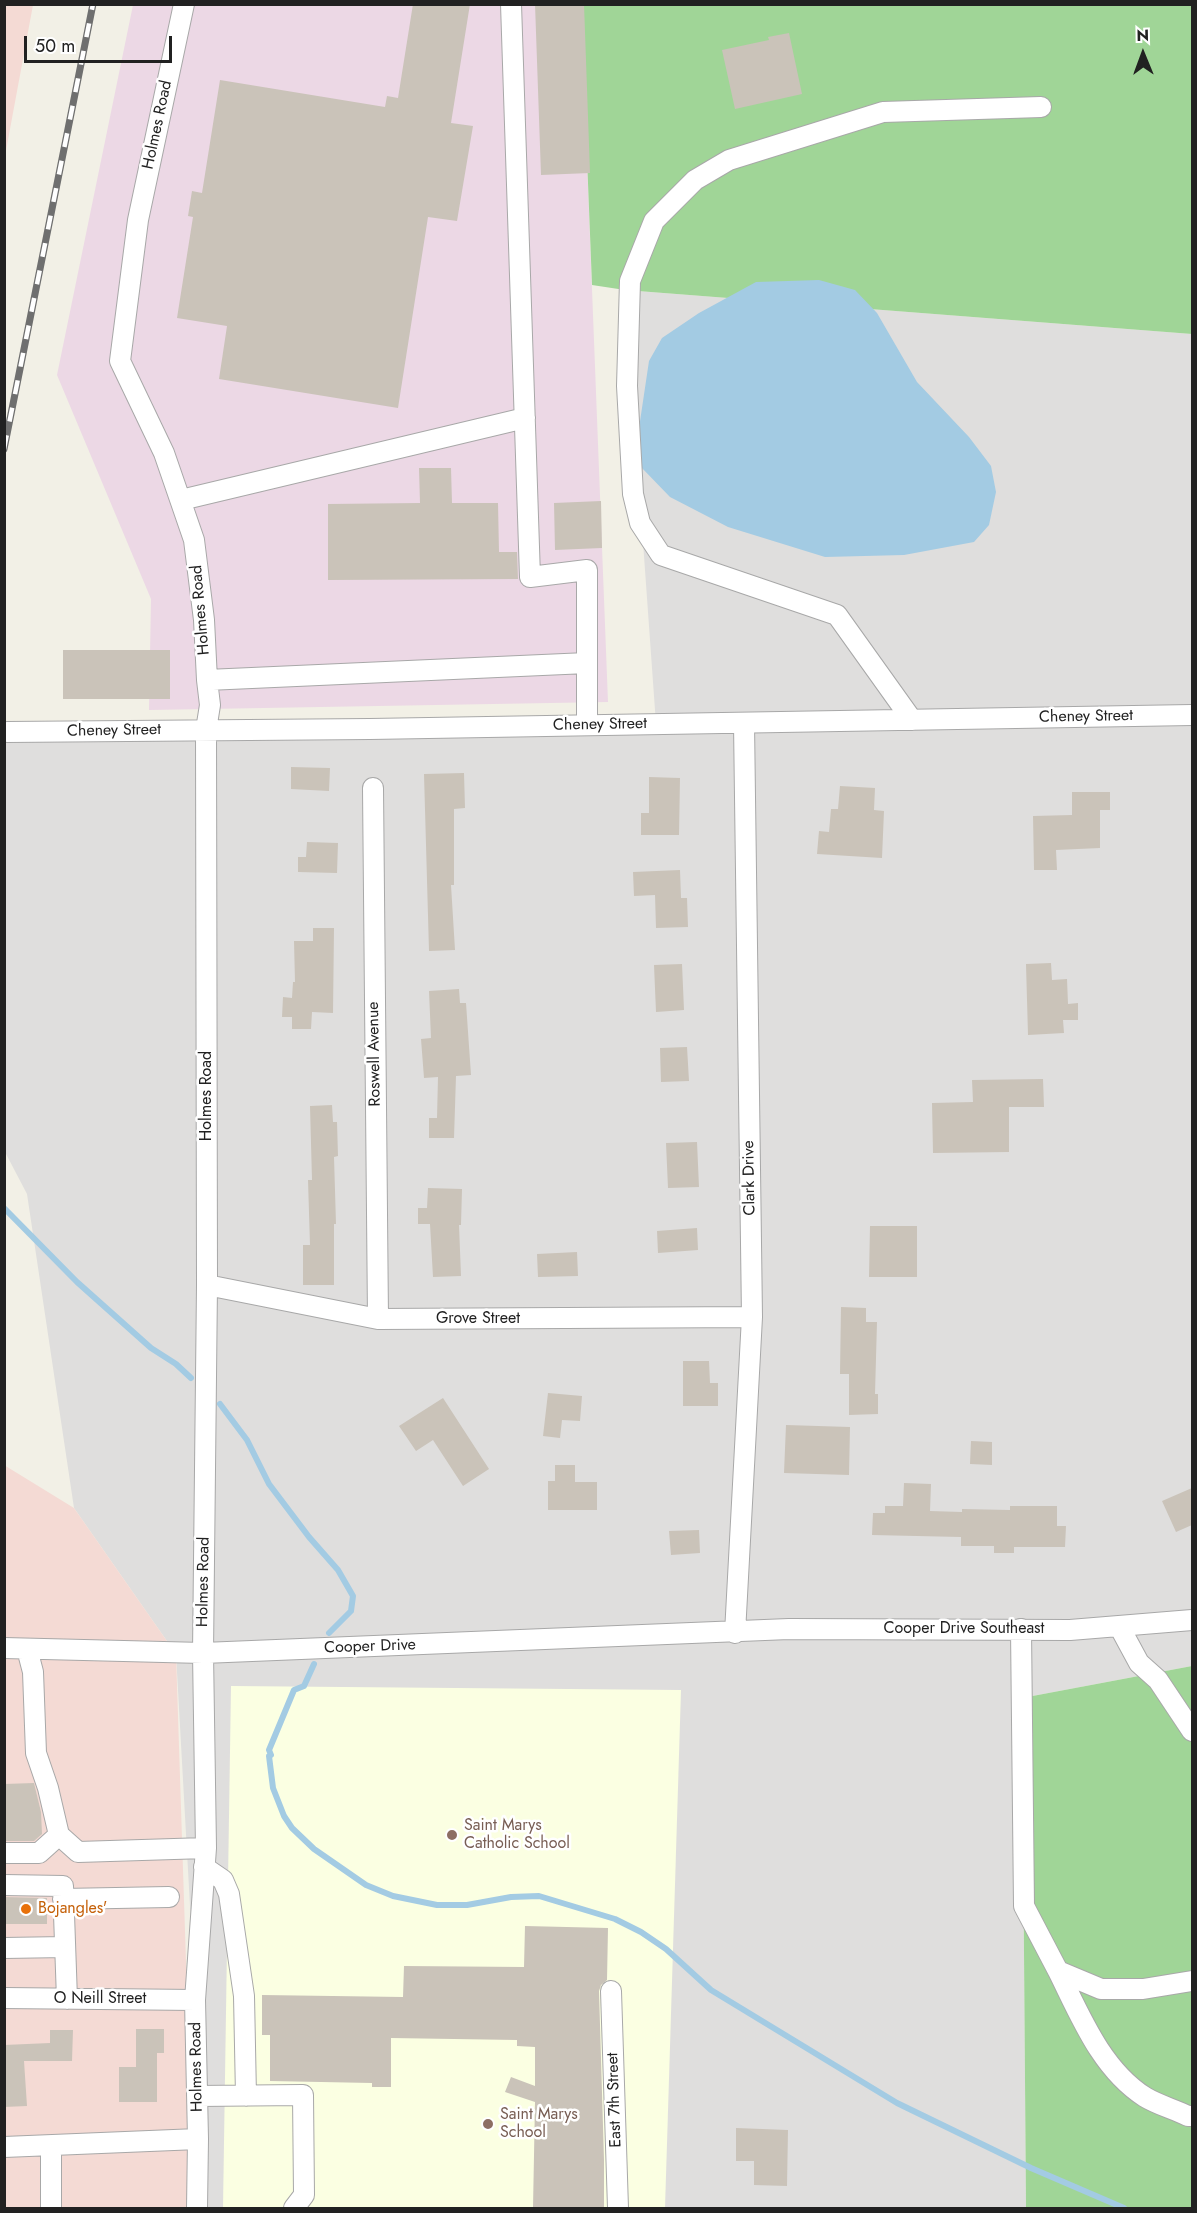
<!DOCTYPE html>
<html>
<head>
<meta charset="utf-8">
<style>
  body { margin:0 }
  #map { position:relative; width:1197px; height:2213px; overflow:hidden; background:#f2f0e6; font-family:Jost,sans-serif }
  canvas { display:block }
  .frame { position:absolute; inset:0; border:6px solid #212121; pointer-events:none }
  .north { position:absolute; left:1113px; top:24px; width:60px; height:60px; -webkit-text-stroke:4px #fff; paint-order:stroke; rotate:359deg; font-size:16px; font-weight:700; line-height:24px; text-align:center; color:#212121 }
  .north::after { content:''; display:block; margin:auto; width:21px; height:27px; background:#212121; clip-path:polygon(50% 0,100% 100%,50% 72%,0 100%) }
  .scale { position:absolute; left:24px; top:36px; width:148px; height:27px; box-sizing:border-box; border:3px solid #212121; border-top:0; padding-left:8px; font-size:18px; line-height:21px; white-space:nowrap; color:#212121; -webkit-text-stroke:4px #fff; paint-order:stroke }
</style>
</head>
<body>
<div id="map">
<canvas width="1197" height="2213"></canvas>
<div class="frame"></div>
<div class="north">N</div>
<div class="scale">50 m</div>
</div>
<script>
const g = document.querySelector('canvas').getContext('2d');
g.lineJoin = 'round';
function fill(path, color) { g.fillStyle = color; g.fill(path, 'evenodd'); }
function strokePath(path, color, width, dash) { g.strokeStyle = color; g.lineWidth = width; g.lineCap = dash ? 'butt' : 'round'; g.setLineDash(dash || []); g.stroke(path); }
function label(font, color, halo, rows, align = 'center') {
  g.font = font + ' Jost,sans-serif'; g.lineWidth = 5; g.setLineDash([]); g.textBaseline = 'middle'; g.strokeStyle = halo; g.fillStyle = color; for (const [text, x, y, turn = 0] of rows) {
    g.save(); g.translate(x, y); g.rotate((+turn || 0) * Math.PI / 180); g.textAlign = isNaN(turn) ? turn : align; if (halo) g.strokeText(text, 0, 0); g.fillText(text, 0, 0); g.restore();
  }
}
const residential = new Path2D(`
  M 625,290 L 1192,334 L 1192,1666 L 1022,1698 L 1026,2208 L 199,2208 L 203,2140 L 176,1654 L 74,1508 L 27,1194 L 5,1152 L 4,736 L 656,724 Z`);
const commercial = new Path2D(`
  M 5,4 L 33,5 L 5,156 L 4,5 Z
  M 4,1465 L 74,1508 L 176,1654 L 194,2208 L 5,2208 Z`);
const industrial = new Path2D(`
  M 133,5 L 581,5 L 608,702 L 149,710 L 151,599 L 57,375 Z`);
const education = new Path2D(`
  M 231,1686 L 681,1690 L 665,2208 L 223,2208 Z`);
const forest = new Path2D(`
  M 581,5 L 1192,5 L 1192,334 L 625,290 L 592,285 Z
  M 1192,1666 L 1192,2208 L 1026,2208 L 1022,1698 Z`);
const water = new Path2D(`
  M 819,280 L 855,290 L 877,313 L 917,382 L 969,437 L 991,466 L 996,492 L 989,525 L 974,542 L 904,555 L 825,557 L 728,527 L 670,497 L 641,467 L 639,428 L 649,361 L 662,338 L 699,313 L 756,282 Z`);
const stream = new Path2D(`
  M 4,1208 L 77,1282 L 151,1348 L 176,1364 L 191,1378
  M 220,1404 L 247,1440 L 269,1484 L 309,1537 L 338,1570 L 353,1596 L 351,1611 L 329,1633
  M 314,1664 L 304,1686 L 294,1690 L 269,1750 L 271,1755 L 269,1756 L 273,1788 L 284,1816 L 292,1828 L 314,1849 L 366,1885 L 393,1896 L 437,1905 L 467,1905 L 511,1897 L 539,1896 L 615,1919 L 641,1932 L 666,1949 L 711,1990 L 897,2103 L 1031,2168 L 1124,2208`);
const building = new Path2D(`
  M 413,4 L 470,4 L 451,123 L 473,126 L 457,221 L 428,217 L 398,408 L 219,379 L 227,326 L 177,318 L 193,217 L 188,216 L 192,191 L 202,193 L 220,80 L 385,107 L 387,96 L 398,98 Z
  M 535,4 L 584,4 L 590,173 L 541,175 Z
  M 789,33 L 802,94 L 735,109 L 722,50 L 769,40 L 768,37 Z
  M 419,468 L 451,468 L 452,503 L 498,503 L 499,552 L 517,552 L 518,579 L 328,580 L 328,504 L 420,503 Z
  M 601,501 L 602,548 L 555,550 L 554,503 Z
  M 63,650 L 170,650 L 170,699 L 63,699 Z
  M 291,767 L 330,768 L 329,791 L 291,789 Z
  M 464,773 L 465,808 L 454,809 L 454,885 L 451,885 L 455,950 L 429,951 L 424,774 Z
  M 649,777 L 680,778 L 679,835 L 641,835 L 641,813 L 649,813 Z
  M 840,786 L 875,788 L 874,810 L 884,811 L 882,858 L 817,854 L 819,831 L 829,832 L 831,809 L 838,809 Z
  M 1072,792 L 1110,792 L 1110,810 L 1100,810 L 1100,848 L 1056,850 L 1057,870 L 1034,870 L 1033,816 L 1072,815 Z
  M 307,842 L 338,843 L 337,873 L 298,872 L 298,857 L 306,857 Z
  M 680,870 L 681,898 L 687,898 L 688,927 L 656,928 L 655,895 L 634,896 L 633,872 Z
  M 313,928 L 334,928 L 333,1013 L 312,1012 L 311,1029 L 292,1029 L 292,1017 L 282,1017 L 283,997 L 292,998 L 293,982 L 295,982 L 294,941 L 313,941 Z
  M 1051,963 L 1052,980 L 1067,979 L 1068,1004 L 1078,1003 L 1078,1020 L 1063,1020 L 1064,1033 L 1028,1035 L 1026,964 Z
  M 682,964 L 684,1010 L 656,1012 L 654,965 Z
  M 459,989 L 460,1003 L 466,1003 L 471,1075 L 456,1076 L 454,1138 L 429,1138 L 429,1118 L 437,1118 L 438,1077 L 424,1078 L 421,1039 L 431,1038 L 429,991 Z
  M 687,1047 L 689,1081 L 661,1082 L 660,1048 Z
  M 1043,1079 L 1044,1107 L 1009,1107 L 1009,1152 L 933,1153 L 932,1103 L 973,1102 L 972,1080 Z
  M 332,1105 L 333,1122 L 337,1122 L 338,1156 L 334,1157 L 336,1224 L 334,1224 L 334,1285 L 303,1285 L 303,1245 L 310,1245 L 308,1180 L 312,1180 L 310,1106 Z
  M 697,1142 L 699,1187 L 668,1188 L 666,1143 Z
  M 428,1188 L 462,1189 L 461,1225 L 459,1225 L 461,1276 L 433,1277 L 430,1224 L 418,1224 L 418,1208 L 427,1208 Z
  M 870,1226 L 917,1226 L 917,1277 L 869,1277 Z
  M 697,1228 L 698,1250 L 658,1253 L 657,1231 Z
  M 577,1252 L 578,1276 L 538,1277 L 537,1254 Z
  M 841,1307 L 866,1308 L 866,1322 L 877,1322 L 875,1394 L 878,1394 L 878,1414 L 849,1415 L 849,1374 L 840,1374 Z
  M 683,1361 L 709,1361 L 710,1383 L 718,1383 L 718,1406 L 683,1406 Z
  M 548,1393 L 582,1396 L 580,1421 L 562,1420 L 560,1438 L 543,1436 Z
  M 443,1398 L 489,1469 L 463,1486 L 433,1440 L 416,1451 L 399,1426 Z
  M 786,1425 L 850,1427 L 849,1475 L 784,1473 Z
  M 971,1441 L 992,1442 L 992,1465 L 970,1464 Z
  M 555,1465 L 575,1465 L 575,1482 L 597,1482 L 597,1510 L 548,1510 L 548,1481 L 555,1481 Z
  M 904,1483 L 931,1484 L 930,1511 L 962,1512 L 962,1509 L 1010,1510 L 1010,1506 L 1057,1506 L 1057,1526 L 1066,1526 L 1065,1547 L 1014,1547 L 1014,1553 L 994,1553 L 994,1546 L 961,1546 L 961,1537 L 872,1535 L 873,1513 L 885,1513 L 885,1506 L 903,1506 Z
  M 1192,1488 L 1192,1525 L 1176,1532 L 1162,1501 Z
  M 699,1530 L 700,1553 L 671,1555 L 669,1531 Z
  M 34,1783 L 41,1812 L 42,1834 L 34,1841 L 4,1841 L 4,1784 Z
  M 4,1897 L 47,1898 L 47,1924 L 4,1924 Z
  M 525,1926 L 608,1928 L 607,1980 L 601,1985 L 599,1991 L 604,2160 L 604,2208 L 533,2208 L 535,2102 L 505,2092 L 511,2077 L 535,2086 L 535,2047 L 517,2046 L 517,2040 L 391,2038 L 391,2087 L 372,2087 L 372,2083 L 270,2081 L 270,2035 L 262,2035 L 262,1995 L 403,1997 L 404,1966 L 524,1967 Z
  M 136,2029 L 164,2029 L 164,2053 L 157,2053 L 157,2102 L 119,2102 L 119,2067 L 136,2067 Z
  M 50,2030 L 73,2030 L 72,2061 L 24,2061 L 27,2106 L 4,2107 L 4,2045 L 50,2043 Z
  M 736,2128 L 788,2130 L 787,2186 L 754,2185 L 754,2161 L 736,2161 Z`);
const minor = new Path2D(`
  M 184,4 L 138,220 L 120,361 L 164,453 L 194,540 L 204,620 L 207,680 L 210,705 L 206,730 L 207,1285 L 203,1653 L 206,1848 L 195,2000 L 198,2139 L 197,2208
  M 181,500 L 525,418
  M 587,663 L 587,725
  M 207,680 L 587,663 L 587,570 L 530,577 L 511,4
  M 912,720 L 837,615 L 661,555 L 640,523 L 633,494 L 627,386 L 630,281 L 654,221 L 695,180 L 729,160 L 883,112 L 1041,107
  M 7,732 L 370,729 L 1192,715
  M 373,788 L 378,1319
  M 207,1285 L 378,1319 L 752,1317
  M 1119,1626 L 1139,1663 L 1158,1680 L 1192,1731
  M 1021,1629 L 1024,1906 L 1058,1971
  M 735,1633 L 752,1317 L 744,723
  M 4,1648 L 203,1653 L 789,1629 L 1070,1630 L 1192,1620
  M 27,1649 L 33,1672 L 36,1753 L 48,1788 L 59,1835 L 78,1852 L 206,1848
  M 4,1853 L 39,1853 L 59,1835
  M 204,1867 L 223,1880 L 229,1894 L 244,1996 L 246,2096
  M 4,1885 L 63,1886 L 67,1999
  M 63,1899 L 169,1897
  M 4,1948 L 65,1947
  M 1192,1981 L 1143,1989 L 1101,1989 L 1058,1971 C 1080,2015 1101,2069 1145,2097 C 1158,2105 1174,2109 1188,2116 L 1192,2116
  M 611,1991 L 618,2208
  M 4,1998 L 195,2000
  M 197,2096 L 303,2095 L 304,2195 L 294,2208
  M 51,2146 L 51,2208
  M 4,2147 L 198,2139`);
const rail = new Path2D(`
  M 4,449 L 93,4`);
const markers = [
  [452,1835,6,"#8d6e63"],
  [26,1909,6,"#e8710a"],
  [488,2124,6,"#8d6e63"]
];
const streetNames = [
  ["Holmes Road",158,125,-78],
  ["Holmes Road",201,610,-95],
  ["Cheney Street",1086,717,-1],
  ["Cheney Street",600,725,-1],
  ["Cheney Street",114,731,-1],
  ["Roswell Avenue",375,1054,-91],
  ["Holmes Road",207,1096,-90],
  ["Clark Drive",750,1178,-91],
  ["Grove Street",478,1319],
  ["Holmes Road",204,1582,-89],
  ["Cooper Drive Southeast",964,1629],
  ["Cooper Drive",370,1647,-2],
  ["O Neill Street",100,1999],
  ["Holmes Road",197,2067,-91],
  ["East 7th Street",615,2100,-92]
];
const educationNames = [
  ["Saint Marys",464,1826],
  ["Catholic School",464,1844],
  ["Saint Marys",500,2115],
  ["School",500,2133]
];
const foodNames = [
  ["Bojangles'",38,1909]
];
fill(residential, '#dfdedd');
fill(commercial, '#f4dad4');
fill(industrial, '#ecd8e5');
fill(education, '#fbffe2');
fill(forest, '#a0d597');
fill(water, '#a3cbe3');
strokePath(stream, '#a3cbe3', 6);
fill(building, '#cac3b9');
strokePath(minor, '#a8a8a8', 22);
strokePath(minor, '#fff', 20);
strokePath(rail, '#6f6f6f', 7);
strokePath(rail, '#fff', 4.5, [14]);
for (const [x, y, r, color] of markers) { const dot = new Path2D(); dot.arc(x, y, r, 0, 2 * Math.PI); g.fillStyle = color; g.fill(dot); strokePath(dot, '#fff', 2); }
label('16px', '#212121', '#fff', streetNames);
label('16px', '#785e54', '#fff', educationNames, 'left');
label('16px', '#c56008', '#fff', foodNames, 'left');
</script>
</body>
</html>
